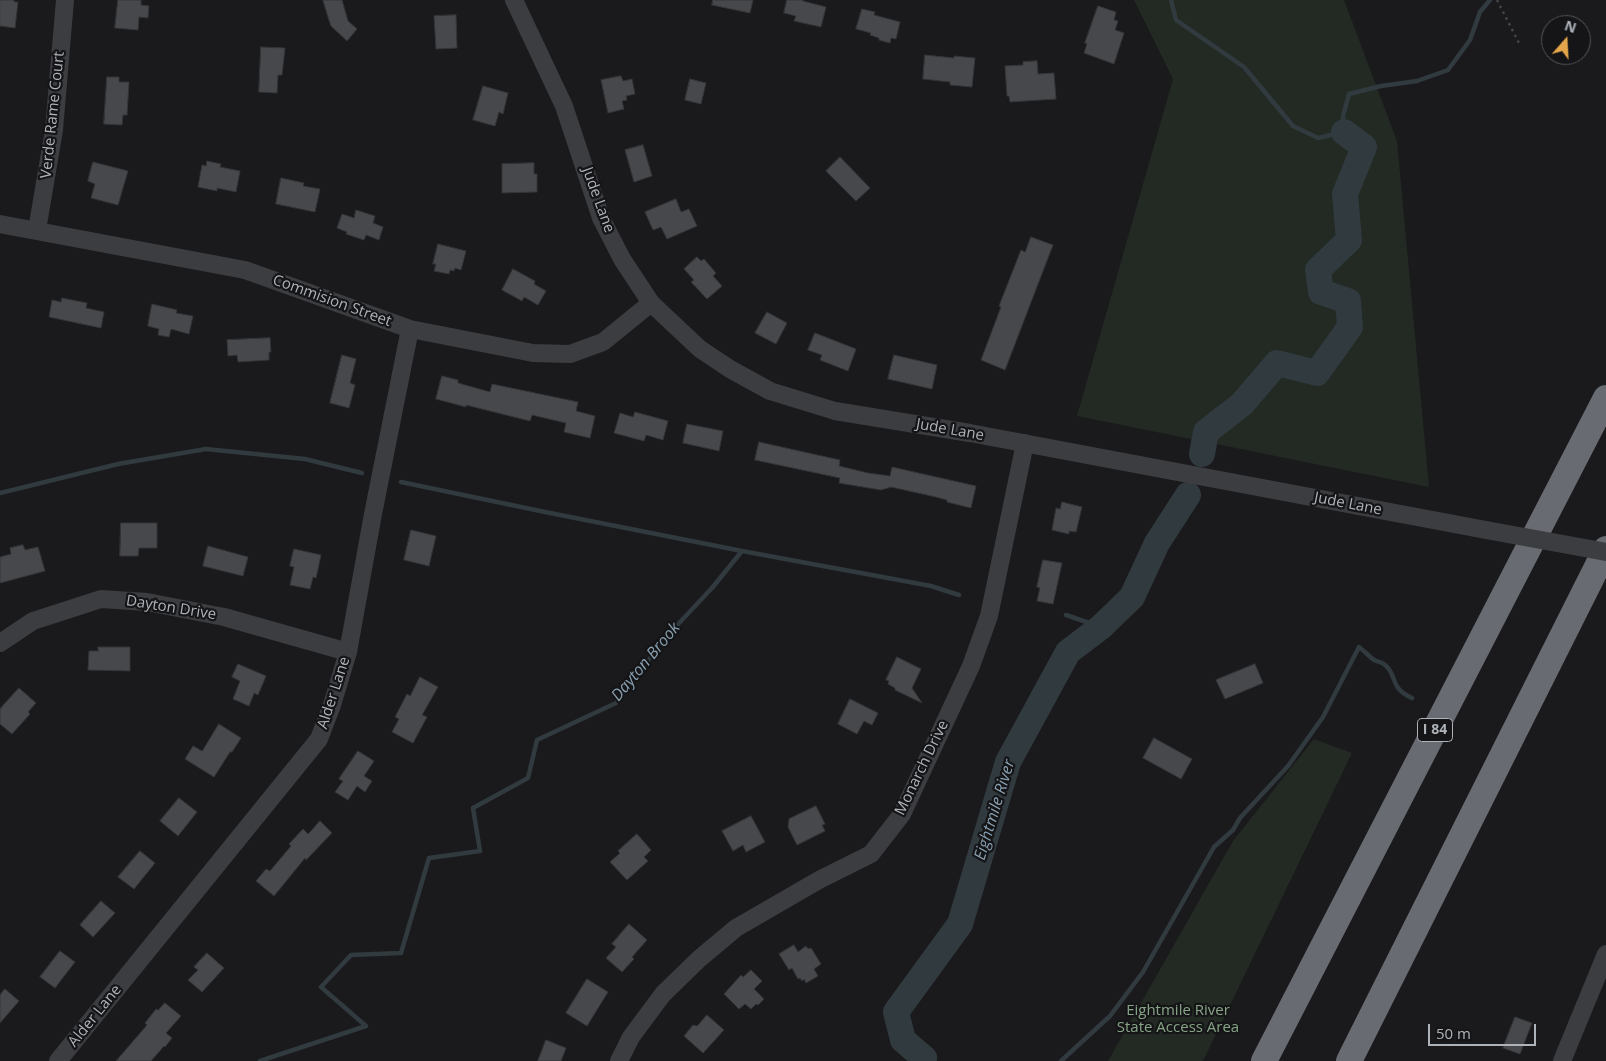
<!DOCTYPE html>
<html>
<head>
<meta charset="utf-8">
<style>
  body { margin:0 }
  #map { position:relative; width:1606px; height:1061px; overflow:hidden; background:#1a1a1c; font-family:"Open Sans",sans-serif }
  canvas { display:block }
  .north { position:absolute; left:1541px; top:15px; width:50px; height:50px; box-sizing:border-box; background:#151517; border:1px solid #525458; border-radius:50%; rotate:19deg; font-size:14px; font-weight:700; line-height:20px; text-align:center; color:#aeb3ba }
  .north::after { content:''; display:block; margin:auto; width:18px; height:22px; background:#e3a64b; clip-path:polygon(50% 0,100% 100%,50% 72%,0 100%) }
  .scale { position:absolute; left:1428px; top:1024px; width:108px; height:22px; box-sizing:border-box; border:2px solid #aeb3ba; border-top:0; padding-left:6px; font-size:15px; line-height:18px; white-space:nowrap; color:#aeb3ba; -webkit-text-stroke:4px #151517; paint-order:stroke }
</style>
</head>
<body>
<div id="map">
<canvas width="1606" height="1061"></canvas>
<div class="north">N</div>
<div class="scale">50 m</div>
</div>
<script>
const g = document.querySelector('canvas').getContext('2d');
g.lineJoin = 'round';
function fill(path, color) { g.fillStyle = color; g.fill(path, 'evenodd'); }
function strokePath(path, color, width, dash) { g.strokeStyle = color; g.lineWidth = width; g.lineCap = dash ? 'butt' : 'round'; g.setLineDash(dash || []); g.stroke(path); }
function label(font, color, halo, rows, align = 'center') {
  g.font = font + ' "Open Sans",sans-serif'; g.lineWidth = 4.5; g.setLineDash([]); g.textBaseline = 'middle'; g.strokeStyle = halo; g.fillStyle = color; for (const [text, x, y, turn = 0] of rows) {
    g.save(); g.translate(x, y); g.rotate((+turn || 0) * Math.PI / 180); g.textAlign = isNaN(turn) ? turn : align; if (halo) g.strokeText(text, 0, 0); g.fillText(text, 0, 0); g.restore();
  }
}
const green = new Path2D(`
  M 1134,0 L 1344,0 L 1397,141 L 1429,487 L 1077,416 L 1173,79 Z
  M 1314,739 L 1352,753 L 1203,1061 L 1108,1061 L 1233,841 Z`);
const stream = new Path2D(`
  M 1171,0 L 1176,20 L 1244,67 L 1293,126 L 1318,138 L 1344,132 L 1343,116 L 1349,94 L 1381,86 L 1417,81 L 1448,70 L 1470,40 L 1480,12 L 1490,0
  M 401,482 L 545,512 L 742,551
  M 0,493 L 118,464 L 206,449 L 305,459 L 362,473
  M 1066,615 L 1101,627
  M 260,1061 L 366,1026 L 321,987 L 351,955 L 401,953 L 429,858 L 480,851 L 473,808 L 528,778 L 537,740 L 616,703 L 666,637 L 712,588 L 742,551 L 931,586 L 959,595
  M 1061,1061 L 1110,1016 L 1143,972 L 1214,847 L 1233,830 L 1240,818 L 1288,766 L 1323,717 L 1359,647 C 1364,651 1369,656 1374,660 C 1378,662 1382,662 1385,665 C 1398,675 1388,687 1412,698`);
const river = new Path2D(`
  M 1202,454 L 1206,432 L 1242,404 L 1277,363 L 1317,373 L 1350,327 L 1348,301 L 1321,292 L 1318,270 L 1349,240 L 1345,194 L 1364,147 L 1344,132
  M 923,1061 L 924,1058 L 903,1040 L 896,1012 L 960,924 L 1008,762 L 1068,652 L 1101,627 L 1132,597 L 1157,543 L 1188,495`);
const building = new Path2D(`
  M 0,0 L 14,0 L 14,2 L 18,2 L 15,28 L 0,26 Z
  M 118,0 L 141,0 L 141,5 L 149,6 L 148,18 L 139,17 L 138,30 L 115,28 Z
  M 323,0 L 342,0 L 348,21 L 357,29 L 347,41 L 331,26 Z
  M 713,0 L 753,0 L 750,13 L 712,5 Z
  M 787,0 L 803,0 L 803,1 L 826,7 L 821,27 L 794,21 L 796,16 L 784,13 Z
  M 1098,6 L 1116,12 L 1114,20 L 1118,21 L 1115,30 L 1124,33 L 1114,64 L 1084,53 L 1087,44 L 1085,43 Z
  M 862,9 L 875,12 L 874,15 L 900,22 L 896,39 L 891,38 L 890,43 L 879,40 L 879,38 L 870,35 L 871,33 L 856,29 Z
  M 456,15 L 457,48 L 436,49 L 434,16 Z
  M 261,47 L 285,48 L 282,75 L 278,75 L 277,93 L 259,92 Z
  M 925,55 L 954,58 L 954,56 L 975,58 L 972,87 L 950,85 L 950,82 L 923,79 Z
  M 1037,61 L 1038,74 L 1054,73 L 1056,99 L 1010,102 L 1009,96 L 1007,96 L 1005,66 L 1023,65 L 1023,62 Z
  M 621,76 L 623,81 L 632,79 L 635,94 L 626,96 L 627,100 L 622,101 L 624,109 L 608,113 L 601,80 Z
  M 107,77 L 119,77 L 119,82 L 129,82 L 127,115 L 123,115 L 122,125 L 104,124 Z
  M 690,79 L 706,83 L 701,104 L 685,100 Z
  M 483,86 L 508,93 L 503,114 L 499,112 L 495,126 L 473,120 Z
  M 643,145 L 652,176 L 634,182 L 625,150 Z
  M 840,157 L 870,188 L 856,201 L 826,171 Z
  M 207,161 L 221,164 L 220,167 L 240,171 L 236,192 L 217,188 L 217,191 L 198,187 L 202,165 L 206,166 Z
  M 93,162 L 128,171 L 118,205 L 91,198 L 95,184 L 88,181 Z
  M 534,163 L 534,174 L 537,174 L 537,192 L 502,193 L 502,164 Z
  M 281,178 L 304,183 L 303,186 L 320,189 L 315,212 L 276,204 Z
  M 676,199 L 681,212 L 689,209 L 697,226 L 667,239 L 661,227 L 653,230 L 645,212 Z
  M 356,210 L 375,216 L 373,223 L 383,227 L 379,240 L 366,235 L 364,240 L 346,234 L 347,232 L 337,228 L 342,214 L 354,218 Z
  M 1031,237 L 1053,245 L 1005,370 L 981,360 L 1001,307 L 999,306 L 1021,250 L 1025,252 Z
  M 438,244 L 466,251 L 461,270 L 455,268 L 454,271 L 450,270 L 449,274 L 434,271 L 436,264 L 433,264 Z
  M 697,257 L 701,261 L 704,259 L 716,273 L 713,276 L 722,286 L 707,299 L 691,282 L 694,280 L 684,269 Z
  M 513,269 L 535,281 L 534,284 L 546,291 L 538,305 L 524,297 L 522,301 L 502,290 Z
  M 62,298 L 87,303 L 86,308 L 104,312 L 101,328 L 49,317 L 52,300 L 61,302 Z
  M 152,304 L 177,310 L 176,313 L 193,316 L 189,334 L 171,329 L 169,337 L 158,335 L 159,329 L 148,326 Z
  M 767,312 L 787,323 L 776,344 L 755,333 Z
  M 815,333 L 856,349 L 848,371 L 820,360 L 822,355 L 808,350 Z
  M 270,338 L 271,352 L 269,352 L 269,360 L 238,362 L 237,355 L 228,356 L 227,340 Z
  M 342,355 L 356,359 L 350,383 L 355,385 L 349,408 L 330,403 Z
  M 894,355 L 937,365 L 932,389 L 888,379 Z
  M 442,376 L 458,380 L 458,383 L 490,392 L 492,384 L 578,402 L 576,411 L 595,416 L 590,438 L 564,432 L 566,423 L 532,415 L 530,421 L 466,405 L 466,407 L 436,399 Z
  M 635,412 L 668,421 L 663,440 L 646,435 L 644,441 L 614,433 L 620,413 L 633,417 Z
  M 687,424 L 723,431 L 719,451 L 683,443 Z
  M 759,442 L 840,460 L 839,466 L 868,473 L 890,476 L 892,467 L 976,486 L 971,508 L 947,502 L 947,500 L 936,497 L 891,487 L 881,490 L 839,483 L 840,478 L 755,460 Z
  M 1062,502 L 1082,507 L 1076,532 L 1069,531 L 1069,534 L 1052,530 L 1056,508 L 1060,509 Z
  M 121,523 L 157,523 L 157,548 L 139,548 L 138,556 L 120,556 Z
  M 411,530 L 436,536 L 429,566 L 404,560 Z
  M 23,545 L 25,550 L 38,547 L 45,571 L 0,583 L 0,557 L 11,554 L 10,548 Z
  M 208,546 L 248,557 L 243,576 L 203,566 Z
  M 294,549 L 321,555 L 316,578 L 313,577 L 310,589 L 290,585 L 294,567 L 290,566 Z
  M 1043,560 L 1062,563 L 1053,604 L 1037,601 L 1040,588 L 1037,587 Z
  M 98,647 L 130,647 L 130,671 L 88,670 L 89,651 L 98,651 Z
  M 897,657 L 921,669 L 912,688 L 922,703 L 895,690 L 895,688 L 888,684 L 889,681 L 886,680 Z
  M 238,664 L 266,676 L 258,695 L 254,693 L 249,706 L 233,699 L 240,681 L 232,677 Z
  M 1255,664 L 1263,683 L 1225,699 L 1216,680 Z
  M 420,677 L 438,687 L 422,715 L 427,717 L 413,743 L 392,732 L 399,719 L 395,717 L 407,694 L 410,696 Z
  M 19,688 L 36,703 L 28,712 L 30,714 L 12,734 L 0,724 L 0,709 Z
  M 850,699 L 878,713 L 872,725 L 864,721 L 857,734 L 838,724 Z
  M 219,724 L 241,738 L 232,752 L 230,752 L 214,777 L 185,759 L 193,746 L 202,751 Z
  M 1154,738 L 1192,759 L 1181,779 L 1143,758 Z
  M 358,751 L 374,761 L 364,776 L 372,781 L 365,792 L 357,786 L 348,800 L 335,792 L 343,781 L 339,779 Z
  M 179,798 L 197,812 L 178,836 L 160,821 Z
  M 816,806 L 825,824 L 822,825 L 825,831 L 797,845 L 788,827 L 789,819 Z
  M 751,816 L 765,842 L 746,852 L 743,845 L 733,851 L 722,831 Z
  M 320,821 L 332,833 L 306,860 L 305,858 L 274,896 L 256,881 L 266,869 L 270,871 L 291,846 L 289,844 L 303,829 L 308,834 Z
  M 637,834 L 651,850 L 644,857 L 648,861 L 627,880 L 610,862 L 620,853 L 618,851 Z
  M 140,851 L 155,863 L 134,889 L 118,877 Z
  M 101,901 L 115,913 L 93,937 L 80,925 Z
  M 629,924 L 647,940 L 632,957 L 634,959 L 622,972 L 606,958 L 616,947 L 612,944 Z
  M 794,945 L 798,952 L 806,946 L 808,949 L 811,948 L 821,964 L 814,969 L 818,976 L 806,983 L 804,979 L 802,981 L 800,978 L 798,979 L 792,968 L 789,970 L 779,954 Z
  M 60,951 L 75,962 L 55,988 L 40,977 Z
  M 207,953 L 224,968 L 202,992 L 188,980 L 198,970 L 194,967 Z
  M 751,970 L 762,981 L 754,989 L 764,999 L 758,1005 L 756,1004 L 751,1009 L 745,1004 L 739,1009 L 724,994 L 741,975 L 743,977 Z
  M 587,979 L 608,992 L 587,1026 L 566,1013 Z
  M 5,989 L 19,1001 L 0,1023 L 0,995 Z
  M 165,1003 L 181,1016 L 166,1033 L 172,1038 L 165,1047 L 164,1046 L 151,1061 L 116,1061 L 147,1025 L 145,1023 L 156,1009 L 158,1010 Z
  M 707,1015 L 724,1030 L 703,1053 L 684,1036 L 693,1025 L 697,1026 Z
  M 1515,1017 L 1532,1023 L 1520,1054 L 1503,1048 Z
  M 546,1040 L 566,1048 L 561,1061 L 538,1061 Z`);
const path = new Path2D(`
  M 1497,0 L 1519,43`);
const minor = new Path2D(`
  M 514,0 L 564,106 L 601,218 L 622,259 L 651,303 L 700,349 L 730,369 L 770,391 L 835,411 L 970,433 L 1486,530
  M 0,224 L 245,270 L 410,329 L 533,353 L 570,354 L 603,342 L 651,303
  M 37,230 L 54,130 L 65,0
  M 0,643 L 33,621 L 101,599 L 147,602 L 224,617 L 348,652
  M 58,1061 L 319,739 L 332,705 L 348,652 L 373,514 L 410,329
  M 619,1061 L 631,1037 L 663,994 L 699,959 L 736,928 L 819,880 L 871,854 L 902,814 L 971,666 L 989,616 L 1025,443
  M 1562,1061 L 1606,954`);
const highway = new Path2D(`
  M 1264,1061 L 1606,398
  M 1349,1061 L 1606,549`);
const minorBridge = new Path2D(`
  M 1486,530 L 1606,552`);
const shields = [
  [1435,730,35]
];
const shieldNames = [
  ["I 84",1435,730]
];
const streetNames = [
  ["Verde Rame Court",53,115,-84],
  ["Jude Lane",598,200,70],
  ["Commision Street",332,301,20],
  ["Jude Lane",950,430,10],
  ["Jude Lane",1348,504,11],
  ["Dayton Drive",171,608,9],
  ["Alder Lane",334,693,-72],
  ["Monarch Drive",922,768,-64],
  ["Alder Lane",95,1016,-51]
];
const parkNames = [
  ["Eightmile River",1178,1011],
  ["State Access Area",1178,1028]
];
const waterNames = [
  ["Dayton Brook",646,662,-50],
  ["Eightmile River",995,810,-73]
];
fill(green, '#222a23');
strokePath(stream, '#313a3f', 4.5);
strokePath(river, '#313a3f', 26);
fill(building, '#47484c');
strokePath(building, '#343538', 1);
strokePath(path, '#424448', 2.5, [2.5, 4]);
strokePath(minor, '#3c3d41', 18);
strokePath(highway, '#686b71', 26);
strokePath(minorBridge, '#3c3d41', 18);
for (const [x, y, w] of shields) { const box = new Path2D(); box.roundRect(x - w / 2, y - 11.5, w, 23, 4); g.fillStyle = '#151517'; g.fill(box); strokePath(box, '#aeb3ba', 1); }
label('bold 14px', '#aeb3ba', null, shieldNames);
label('15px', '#aeb3ba', '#151517', streetNames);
label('15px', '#87a487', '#151517', parkNames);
label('italic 16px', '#89a1b2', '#151517', waterNames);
</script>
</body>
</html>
